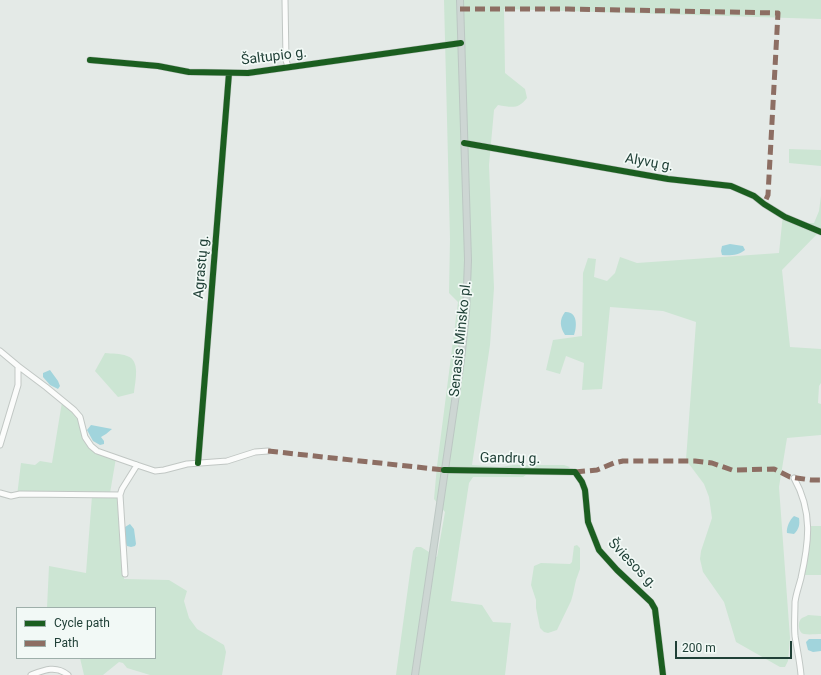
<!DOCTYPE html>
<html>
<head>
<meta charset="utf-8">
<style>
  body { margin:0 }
  #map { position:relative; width:821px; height:675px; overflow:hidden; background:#e4eae7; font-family:Roboto,sans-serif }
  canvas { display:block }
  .legend { position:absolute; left:16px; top:607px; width:140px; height:52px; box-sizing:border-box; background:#f2f9f6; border:1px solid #9eafaa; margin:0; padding:5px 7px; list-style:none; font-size:12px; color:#204037 }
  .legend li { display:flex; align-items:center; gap:8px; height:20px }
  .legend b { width:20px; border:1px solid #9eafaa }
  .scale { position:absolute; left:675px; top:641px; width:117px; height:18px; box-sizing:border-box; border:2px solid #204037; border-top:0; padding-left:5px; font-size:12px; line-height:14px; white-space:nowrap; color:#204037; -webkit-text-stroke:3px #f2f9f6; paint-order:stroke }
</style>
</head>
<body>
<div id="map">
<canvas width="821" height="675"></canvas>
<ul class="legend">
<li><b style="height:5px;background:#1b5e20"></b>Cycle path</li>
<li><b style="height:5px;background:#8d6e63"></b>Path</li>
</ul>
<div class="scale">200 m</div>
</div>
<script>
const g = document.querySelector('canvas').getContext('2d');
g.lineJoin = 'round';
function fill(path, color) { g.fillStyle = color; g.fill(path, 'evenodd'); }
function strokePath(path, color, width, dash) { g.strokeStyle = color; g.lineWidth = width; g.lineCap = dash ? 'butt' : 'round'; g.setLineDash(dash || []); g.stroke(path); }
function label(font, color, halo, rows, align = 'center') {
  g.font = font + ' Roboto,sans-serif'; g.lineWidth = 3.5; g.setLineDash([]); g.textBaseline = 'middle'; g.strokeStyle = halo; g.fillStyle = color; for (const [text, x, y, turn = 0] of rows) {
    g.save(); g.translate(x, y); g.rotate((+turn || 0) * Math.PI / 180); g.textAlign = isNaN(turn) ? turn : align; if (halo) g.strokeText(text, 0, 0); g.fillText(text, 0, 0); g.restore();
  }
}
const green = new Path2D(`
  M 444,0 L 821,0 L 821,19 L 504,9 L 505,73 L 525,89 L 527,98 C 518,110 511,107 498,105 L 494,110 L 489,165 L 494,288 L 490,345 L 472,465 L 500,467 L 514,465 L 564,465 L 570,467 L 568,469 L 533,470 L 523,477 L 473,477 L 469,483 L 451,601 L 482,605 L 493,622 L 511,623 L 505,675 L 396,675 L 413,551 L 416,547 L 421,547 L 437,557 L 445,512 L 434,499 L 437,466 L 458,302 L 449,293 L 450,239 Z
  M 789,149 L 821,150 L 821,166 L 789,163 Z
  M 821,196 L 821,234 L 818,233 L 782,270 L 790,347 L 821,349 L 821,383 L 819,386 L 818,403 L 821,404 L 821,435 L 787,438 L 779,487 L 790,638 L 788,661 L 785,667 L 780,667 L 736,642 L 724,602 L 703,572 L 700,559 L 701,551 L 712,518 L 709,497 L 704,484 L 686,460 L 696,322 L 663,311 L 610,307 L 602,389 L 582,390 L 584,363 L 566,356 L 560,374 L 546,370 L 553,340 L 582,336 L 583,273 L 588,258 L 596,259 L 594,277 L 607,281 L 615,273 L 620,257 L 637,263 L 779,253 L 783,214 L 808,223 L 814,223 L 819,211 Z
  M 105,353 C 112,354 120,353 127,356 C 141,360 135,382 134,393 L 118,397 L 95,371 Z
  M 62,402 L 78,417 L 87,444 L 116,458 L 110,493 L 17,496 L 21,463 L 35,465 L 40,461 L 52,463 Z
  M 92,496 L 118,496 L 124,579 L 169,580 L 187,591 L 184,601 L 189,618 L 197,629 L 224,645 L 226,652 L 222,675 L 150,675 L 127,668 L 123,663 L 119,662 L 103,675 L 84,675 L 80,658 L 155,658 L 155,608 L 47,608 L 49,566 L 86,573 Z
  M 810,526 L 821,526 L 821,575 L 804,575 L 809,546 Z
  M 577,545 L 580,548 L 580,569 L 576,580 L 573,594 L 571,601 L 557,630 L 548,633 L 544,632 L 540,628 L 536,608 L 536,600 L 531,585 L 534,566 L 541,563 L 570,564 L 572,562 L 574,546 Z
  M 808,615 L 821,616 L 821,634 C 816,634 809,635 804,634 C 798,633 797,621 802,618 C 804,617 807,616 808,615 Z`);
const water = new Path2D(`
  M 730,244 L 743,246 L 745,250 C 739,255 730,256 722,255 L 721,251 L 722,246 Z
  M 565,312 C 578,311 577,327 574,335 L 565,335 C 560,327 559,320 565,312 Z
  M 50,370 L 58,381 L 60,386 L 58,389 L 50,385 L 43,377 L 43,373 Z
  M 91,425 L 112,429 L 106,434 L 101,437 L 104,441 L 104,444 L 100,445 L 93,441 L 87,430 Z
  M 794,516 L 799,518 C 800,525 799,529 794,534 L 787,533 C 786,528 790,519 794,516 Z
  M 130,524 L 134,529 L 136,544 L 135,546 L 131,547 L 127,546 L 125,541 L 125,527 Z
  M 809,639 L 821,639 L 821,651 L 813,652 L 808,650 L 806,642 Z`);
const minor = new Path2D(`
  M 285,0 L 286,60 L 288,67
  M 90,60 L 158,66 L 189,72 L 248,73 L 461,43
  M 464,143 L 668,179 L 731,186 L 754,196 L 764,204 L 785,217 L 821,232
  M 0,351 L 18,366 L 18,385 L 0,445
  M 18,366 L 46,387 L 74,410 L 80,417 L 85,437 L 91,446 L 97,451 L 137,465 L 155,471 L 164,470 L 187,464 L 227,461 L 255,452 L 268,451
  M 198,463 L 229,73
  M 444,470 L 575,472 L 582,482 L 585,490 L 588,522 L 599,550 L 617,570 L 651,602 L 655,609 L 663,675
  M 794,478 C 813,512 809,542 801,578 C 799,586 796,594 795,602 C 795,613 794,625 795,636 C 797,649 800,662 801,675
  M 0,493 L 11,496 L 20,494 L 120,495
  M 125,574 L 120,495 L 122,489 L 137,465
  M 31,675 C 44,670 56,665 68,675`);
const major = new Path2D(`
  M 415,675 L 461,360 L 466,313 L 468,260 L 460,0`);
const quiet = new Path2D(`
  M 460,9 L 568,9 L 778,13 L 768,195 L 764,204
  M 268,451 L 444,470
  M 575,472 L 597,470 L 614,463 L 623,461 L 695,461 L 712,463 L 732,470 L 774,469 L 790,477 L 811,480 L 821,480`);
const cycleway = new Path2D(`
  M 90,60 L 158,66 L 189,72 L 248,73 L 461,43
  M 464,143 L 668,179 L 731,186 L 754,196 L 764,204 L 785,217 L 821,232
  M 198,463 L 229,73
  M 444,470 L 575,472 L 582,482 L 585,490 L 588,522 L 599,550 L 617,570 L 651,602 L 655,609 L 663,675`);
const streetNames = [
  ["Šaltupio g.",274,57,-7],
  ["Alyvų g.",649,163,10],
  ["Agrastų g.",202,267,-85],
  ["Senasis Minsko pl.",461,339,-84],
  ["Gandrų g.",510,459,1],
  ["Šviesos g.",632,564,46]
];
fill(green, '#cce5d3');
fill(water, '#a1d4dc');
strokePath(minor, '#c1c7c4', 7);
strokePath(major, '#bcc7c3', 8);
strokePath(minor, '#fbfcfb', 5);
strokePath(major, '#cdd6d3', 6);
strokePath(quiet, '#8d6e63', 5, [10, 5]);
strokePath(cycleway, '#1b5e20', 6);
label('14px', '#204037', '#f2f9f6', streetNames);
</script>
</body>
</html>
